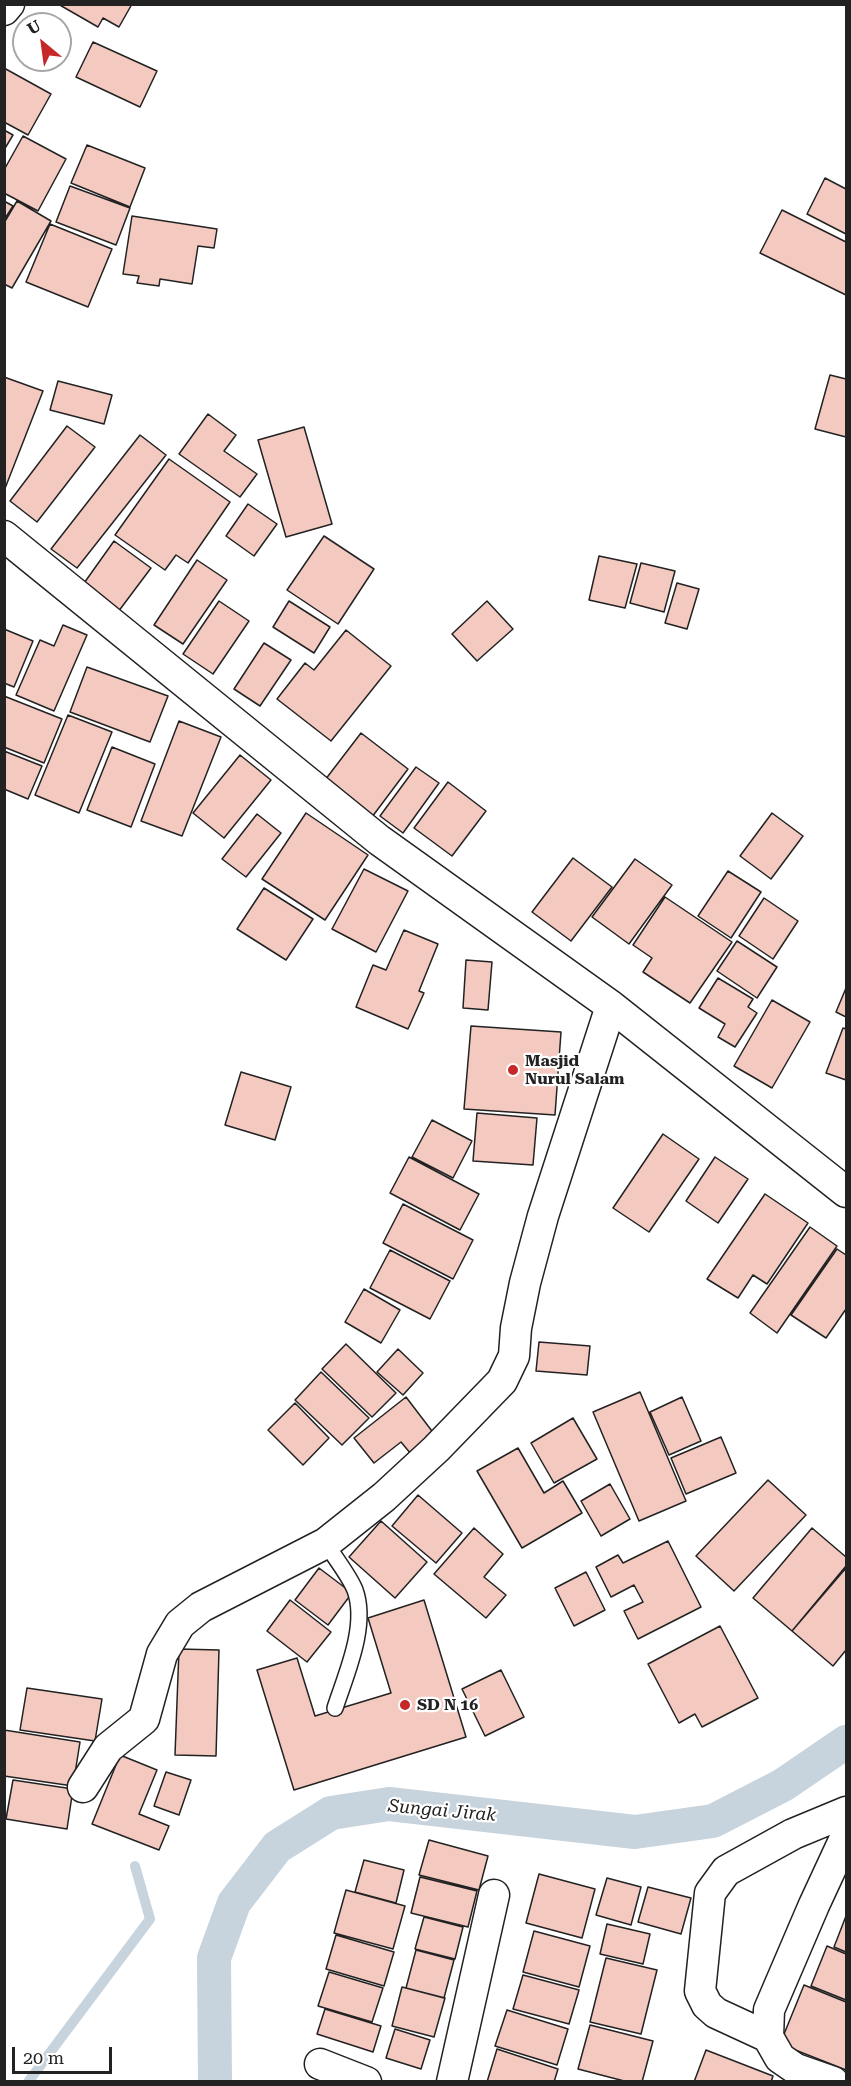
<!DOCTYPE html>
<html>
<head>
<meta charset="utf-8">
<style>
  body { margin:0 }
  #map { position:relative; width:851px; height:2086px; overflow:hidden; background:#fff; font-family:"Roboto Serif",serif }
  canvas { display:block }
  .frame { position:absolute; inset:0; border:6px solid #222; pointer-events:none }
  .north { position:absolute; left:12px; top:12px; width:60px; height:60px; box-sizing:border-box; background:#fff; border:2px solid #a7a7a7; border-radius:50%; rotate:331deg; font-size:16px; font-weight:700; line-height:24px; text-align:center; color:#222 }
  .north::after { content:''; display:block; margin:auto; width:21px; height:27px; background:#c62828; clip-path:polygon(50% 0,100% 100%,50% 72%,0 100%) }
  .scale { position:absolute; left:12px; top:2047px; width:100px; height:27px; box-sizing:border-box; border:3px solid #222; border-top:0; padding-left:8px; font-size:18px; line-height:21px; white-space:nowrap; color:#222; -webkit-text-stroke:4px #fff; paint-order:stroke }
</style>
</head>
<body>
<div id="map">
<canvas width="851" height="2086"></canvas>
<div class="frame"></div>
<div class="north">U</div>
<div class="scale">20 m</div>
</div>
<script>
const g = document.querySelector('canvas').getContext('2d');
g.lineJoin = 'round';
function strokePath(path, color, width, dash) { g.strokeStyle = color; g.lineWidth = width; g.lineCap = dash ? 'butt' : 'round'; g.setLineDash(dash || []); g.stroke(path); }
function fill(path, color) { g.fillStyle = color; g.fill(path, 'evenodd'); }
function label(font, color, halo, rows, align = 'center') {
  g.font = font + ' "Roboto Serif",serif'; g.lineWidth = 4.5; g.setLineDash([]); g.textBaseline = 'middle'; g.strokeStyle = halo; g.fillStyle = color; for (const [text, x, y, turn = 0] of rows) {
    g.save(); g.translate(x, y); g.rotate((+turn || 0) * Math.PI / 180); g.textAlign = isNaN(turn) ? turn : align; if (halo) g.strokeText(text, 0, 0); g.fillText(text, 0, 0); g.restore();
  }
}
const stream = new Path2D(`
  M 28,2082 L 150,1919 L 135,1866`);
const canal = new Path2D(`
  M 215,2082 L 214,1958 L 234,1903 L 277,1847 L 331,1813 L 389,1804 L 635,1832 L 713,1821 L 783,1785 L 846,1742`);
const building = new Path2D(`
  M 58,4 L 132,4 L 119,27 L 103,18 L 98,27 Z
  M 93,42 L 157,71 L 140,107 L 76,77 Z
  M 4,68 L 51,94 L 28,135 L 4,122 Z
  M 4,130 L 13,135 L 4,150 Z
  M 23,136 L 66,159 L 38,211 L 4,193 L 4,170 Z
  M 87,145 L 145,168 L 130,207 L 71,183 Z
  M 825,178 L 846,189 L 846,234 L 807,214 Z
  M 70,186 L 130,208 L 116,245 L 56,222 Z
  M 4,201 L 13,206 L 4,220 Z
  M 17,201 L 51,221 L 12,288 L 4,284 L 4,223 Z
  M 782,210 L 846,242 L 846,295 L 760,253 Z
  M 132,216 L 217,229 L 214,248 L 198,246 L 192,284 L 160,279 L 159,286 L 137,283 L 139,276 L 123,274 Z
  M 50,224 L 112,249 L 88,307 L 26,282 Z
  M 830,375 L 846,379 L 846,437 L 815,429 Z
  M 4,377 L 43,391 L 4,491 Z
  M 58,381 L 112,395 L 104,424 L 50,410 Z
  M 208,414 L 236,435 L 224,451 L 257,474 L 240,497 L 179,454 Z
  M 67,426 L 95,447 L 37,522 L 10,501 Z
  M 304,427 L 332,524 L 286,537 L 258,440 Z
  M 140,435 L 166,455 L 77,568 L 51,549 Z
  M 169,459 L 230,502 L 188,563 L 176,555 L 165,570 L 115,535 Z
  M 248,504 L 277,524 L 254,556 L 226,536 Z
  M 324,536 L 374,569 L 338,624 L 287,590 Z
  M 114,541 L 151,568 L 118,612 L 82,586 Z
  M 599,556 L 637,564 L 625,608 L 589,600 Z
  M 197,560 L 227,580 L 183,644 L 154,625 Z
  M 641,563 L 675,571 L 664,612 L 630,603 Z
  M 677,583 L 699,589 L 687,629 L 665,623 Z
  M 219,601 L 249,621 L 213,674 L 183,654 Z
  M 289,601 L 330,627 L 314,653 L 273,627 Z
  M 487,601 L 513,629 L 477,661 L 452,634 Z
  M 63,625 L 87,635 L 54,711 L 16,695 L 40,640 L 54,646 Z
  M 4,629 L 33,641 L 14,687 L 4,683 Z
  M 346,630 L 391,666 L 331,741 L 277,699 L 305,663 L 314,670 Z
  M 264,643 L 291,660 L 260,706 L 234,689 Z
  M 87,667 L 168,696 L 150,742 L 70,712 Z
  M 4,696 L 62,719 L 44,763 L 4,747 Z
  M 68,715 L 112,732 L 79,813 L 35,795 Z
  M 179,721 L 221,737 L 182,836 L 141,821 Z
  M 361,733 L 408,769 L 372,817 L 325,780 Z
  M 112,747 L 155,764 L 131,827 L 87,810 Z
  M 4,751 L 42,766 L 28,799 L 4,789 Z
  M 240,755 L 271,780 L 224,838 L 193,813 Z
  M 416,767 L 439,783 L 403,833 L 380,816 Z
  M 448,782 L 486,811 L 452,856 L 414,828 Z
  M 306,813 L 368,855 L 325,920 L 262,879 Z
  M 772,813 L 803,836 L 771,879 L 740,856 Z
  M 257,814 L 281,833 L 246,877 L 222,859 Z
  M 573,858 L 612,887 L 571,941 L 532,912 Z
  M 635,859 L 672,885 L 629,944 L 592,917 Z
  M 364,869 L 408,891 L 376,952 L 332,929 Z
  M 728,871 L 761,892 L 731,938 L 698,916 Z
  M 264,888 L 313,919 L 286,960 L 237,929 Z
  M 665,897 L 732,942 L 690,1003 L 643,972 L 652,958 L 633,945 Z
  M 764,898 L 798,921 L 773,959 L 739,936 Z
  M 404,930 L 438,944 L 419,991 L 424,993 L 408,1029 L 356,1007 L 373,965 L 386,970 Z
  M 737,941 L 777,967 L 757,998 L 717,971 Z
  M 466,960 L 492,962 L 488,1010 L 463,1008 Z
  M 718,978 L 753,999 L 748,1007 L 757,1013 L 735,1047 L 718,1037 L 725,1024 L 699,1008 Z
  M 846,988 L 846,1017 L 836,1012 Z
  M 772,1000 L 810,1022 L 772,1088 L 734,1066 Z
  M 471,1026 L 561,1032 L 555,1115 L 464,1109 Z
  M 843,1028 L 846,1029 L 846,1080 L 826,1073 Z
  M 241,1072 L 291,1087 L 275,1140 L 225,1125 Z
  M 477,1113 L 537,1118 L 533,1165 L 473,1161 Z
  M 432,1120 L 472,1141 L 453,1178 L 412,1157 Z
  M 663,1134 L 699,1159 L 649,1232 L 613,1208 Z
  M 409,1157 L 479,1194 L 460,1230 L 390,1193 Z
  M 715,1157 L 748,1179 L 718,1223 L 686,1201 Z
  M 765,1194 L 808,1223 L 767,1284 L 753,1275 L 738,1298 L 707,1279 Z
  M 403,1204 L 473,1240 L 453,1279 L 383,1243 Z
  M 810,1227 L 837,1246 L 777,1333 L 750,1313 Z
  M 837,1249 L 846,1255 L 846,1309 L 826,1338 L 791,1315 Z
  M 390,1250 L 450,1281 L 430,1319 L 370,1288 Z
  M 364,1289 L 400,1310 L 381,1343 L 345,1322 Z
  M 539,1342 L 590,1346 L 587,1375 L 536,1371 Z
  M 346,1344 L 396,1393 L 372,1417 L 322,1369 Z
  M 398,1349 L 423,1373 L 403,1395 L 377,1372 Z
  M 321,1372 L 369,1418 L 342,1445 L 295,1400 Z
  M 640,1392 L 686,1501 L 639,1521 L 593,1412 Z
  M 406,1397 L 435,1435 L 411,1454 L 401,1442 L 374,1463 L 354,1438 Z
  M 682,1397 L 701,1441 L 669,1455 L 650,1412 Z
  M 295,1403 L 329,1438 L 303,1465 L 268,1430 Z
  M 573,1418 L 597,1459 L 554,1483 L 531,1443 Z
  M 721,1437 L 736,1473 L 686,1494 L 671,1458 Z
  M 518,1448 L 544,1493 L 563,1481 L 582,1513 L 522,1548 L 477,1471 Z
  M 768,1480 L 806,1515 L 734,1591 L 696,1556 Z
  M 610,1484 L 630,1519 L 601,1536 L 581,1501 Z
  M 418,1495 L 462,1533 L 436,1563 L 392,1526 Z
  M 381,1521 L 427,1562 L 395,1598 L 349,1557 Z
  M 474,1528 L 503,1554 L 484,1577 L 506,1595 L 486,1618 L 434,1574 Z
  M 812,1528 L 846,1557 L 846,1566 L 792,1631 L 753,1598 Z
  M 668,1541 L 701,1607 L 638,1639 L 624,1611 L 643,1602 L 634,1585 L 611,1597 L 596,1567 L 618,1555 L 623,1563 Z
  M 319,1568 L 352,1593 L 328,1625 L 295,1600 Z
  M 846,1568 L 846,1650 L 833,1666 L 792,1631 Z
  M 586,1572 L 605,1610 L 574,1626 L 555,1588 Z
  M 290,1600 L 331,1632 L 307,1662 L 267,1631 Z
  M 424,1600 L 466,1737 L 294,1790 L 257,1670 L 297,1658 L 315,1716 L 391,1693 L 368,1618 Z
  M 720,1626 L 758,1698 L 702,1727 L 695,1714 L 679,1723 L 648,1664 Z
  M 179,1649 L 219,1650 L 216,1756 L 175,1755 Z
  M 501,1670 L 524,1717 L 485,1736 L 462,1689 Z
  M 27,1688 L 102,1699 L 95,1741 L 20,1730 Z
  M 4,1730 L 80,1742 L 73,1786 L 4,1776 Z
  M 120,1755 L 157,1770 L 139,1814 L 169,1826 L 159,1850 L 92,1824 Z
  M 166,1772 L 191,1780 L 179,1815 L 154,1806 Z
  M 13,1780 L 73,1789 L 67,1829 L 6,1819 Z
  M 429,1840 L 488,1856 L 479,1890 L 419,1875 Z
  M 364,1860 L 404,1870 L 396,1903 L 355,1892 Z
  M 539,1874 L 595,1889 L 582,1938 L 526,1923 Z
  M 420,1877 L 477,1891 L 468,1927 L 411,1913 Z
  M 607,1878 L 641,1887 L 631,1925 L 596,1915 Z
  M 648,1887 L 691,1898 L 681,1934 L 638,1922 Z
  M 346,1890 L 405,1906 L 393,1949 L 334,1933 Z
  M 846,1916 L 846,1952 L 834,1947 Z
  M 424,1917 L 463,1927 L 455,1959 L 415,1949 Z
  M 607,1924 L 650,1934 L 643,1964 L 600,1954 Z
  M 534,1931 L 590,1946 L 579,1987 L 523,1972 Z
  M 336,1935 L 394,1952 L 384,1986 L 326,1969 Z
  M 827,1946 L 846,1954 L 846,2000 L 811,1986 Z
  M 416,1950 L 454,1960 L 444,1998 L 406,1988 Z
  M 606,1958 L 657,1970 L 641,2034 L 590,2022 Z
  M 329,1972 L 383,1988 L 372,2022 L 318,2006 Z
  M 523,1975 L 579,1990 L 569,2024 L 513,2009 Z
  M 804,1985 L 846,2002 L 846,2070 L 780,2044 Z
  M 402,1987 L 445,1998 L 434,2037 L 392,2026 Z
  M 325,2009 L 381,2026 L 373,2052 L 317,2034 Z
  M 507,2010 L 568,2029 L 557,2065 L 495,2046 Z
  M 590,2025 L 653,2041 L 642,2082 L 628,2082 L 578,2069 Z
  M 395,2029 L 430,2040 L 421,2069 L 386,2058 Z
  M 497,2049 L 558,2069 L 554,2082 L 487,2082 Z
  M 706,2050 L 773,2076 L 771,2082 L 694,2082 Z`);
const service = new Path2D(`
  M 326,1543 C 334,1557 349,1575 355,1590 C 368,1626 346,1674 335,1708`);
const minor = new Path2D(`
  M 4,10 L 9,4
  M 4,536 L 379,840 L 611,1006 L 846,1192
  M 83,1787 L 108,1748 L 144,1719 L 162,1654 L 180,1624 L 201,1607 L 326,1543 L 384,1497 L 436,1449 L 502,1381 L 514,1356 L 516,1328 L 525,1283 L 543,1216 L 611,1006
  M 768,2037 L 716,2013 L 707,2005 L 700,1991 L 710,1893 L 726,1871 L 793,1834 L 846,1812
  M 320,2064 L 366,2082
  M 452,2082 L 494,1895
  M 833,2082 L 796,2069 L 780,2058 L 768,2037 L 769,2010 L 814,1905 L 846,1836`);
const markers = [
  [513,1070,6,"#c62828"],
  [405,1705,6,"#c62828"]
];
const poiNames = [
  ["Masjid",525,1061],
  ["Nurul Salam",525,1079],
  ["SD N 16",417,1705]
];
const waterNames = [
  ["Sungai Jirak",442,1811,5]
];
strokePath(stream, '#c7d3dd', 10);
strokePath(canal, '#c7d3dd', 34);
fill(building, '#f3c9c0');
strokePath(building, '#222', 1.5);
strokePath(service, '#222', 18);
strokePath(minor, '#222', 33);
strokePath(service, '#fff', 15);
strokePath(minor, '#fff', 30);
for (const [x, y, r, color] of markers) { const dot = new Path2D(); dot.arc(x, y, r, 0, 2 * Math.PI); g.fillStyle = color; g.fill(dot); strokePath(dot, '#fff', 2); }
label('bold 16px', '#222', '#fff', poiNames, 'left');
label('italic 18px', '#222', '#fff', waterNames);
</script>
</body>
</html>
